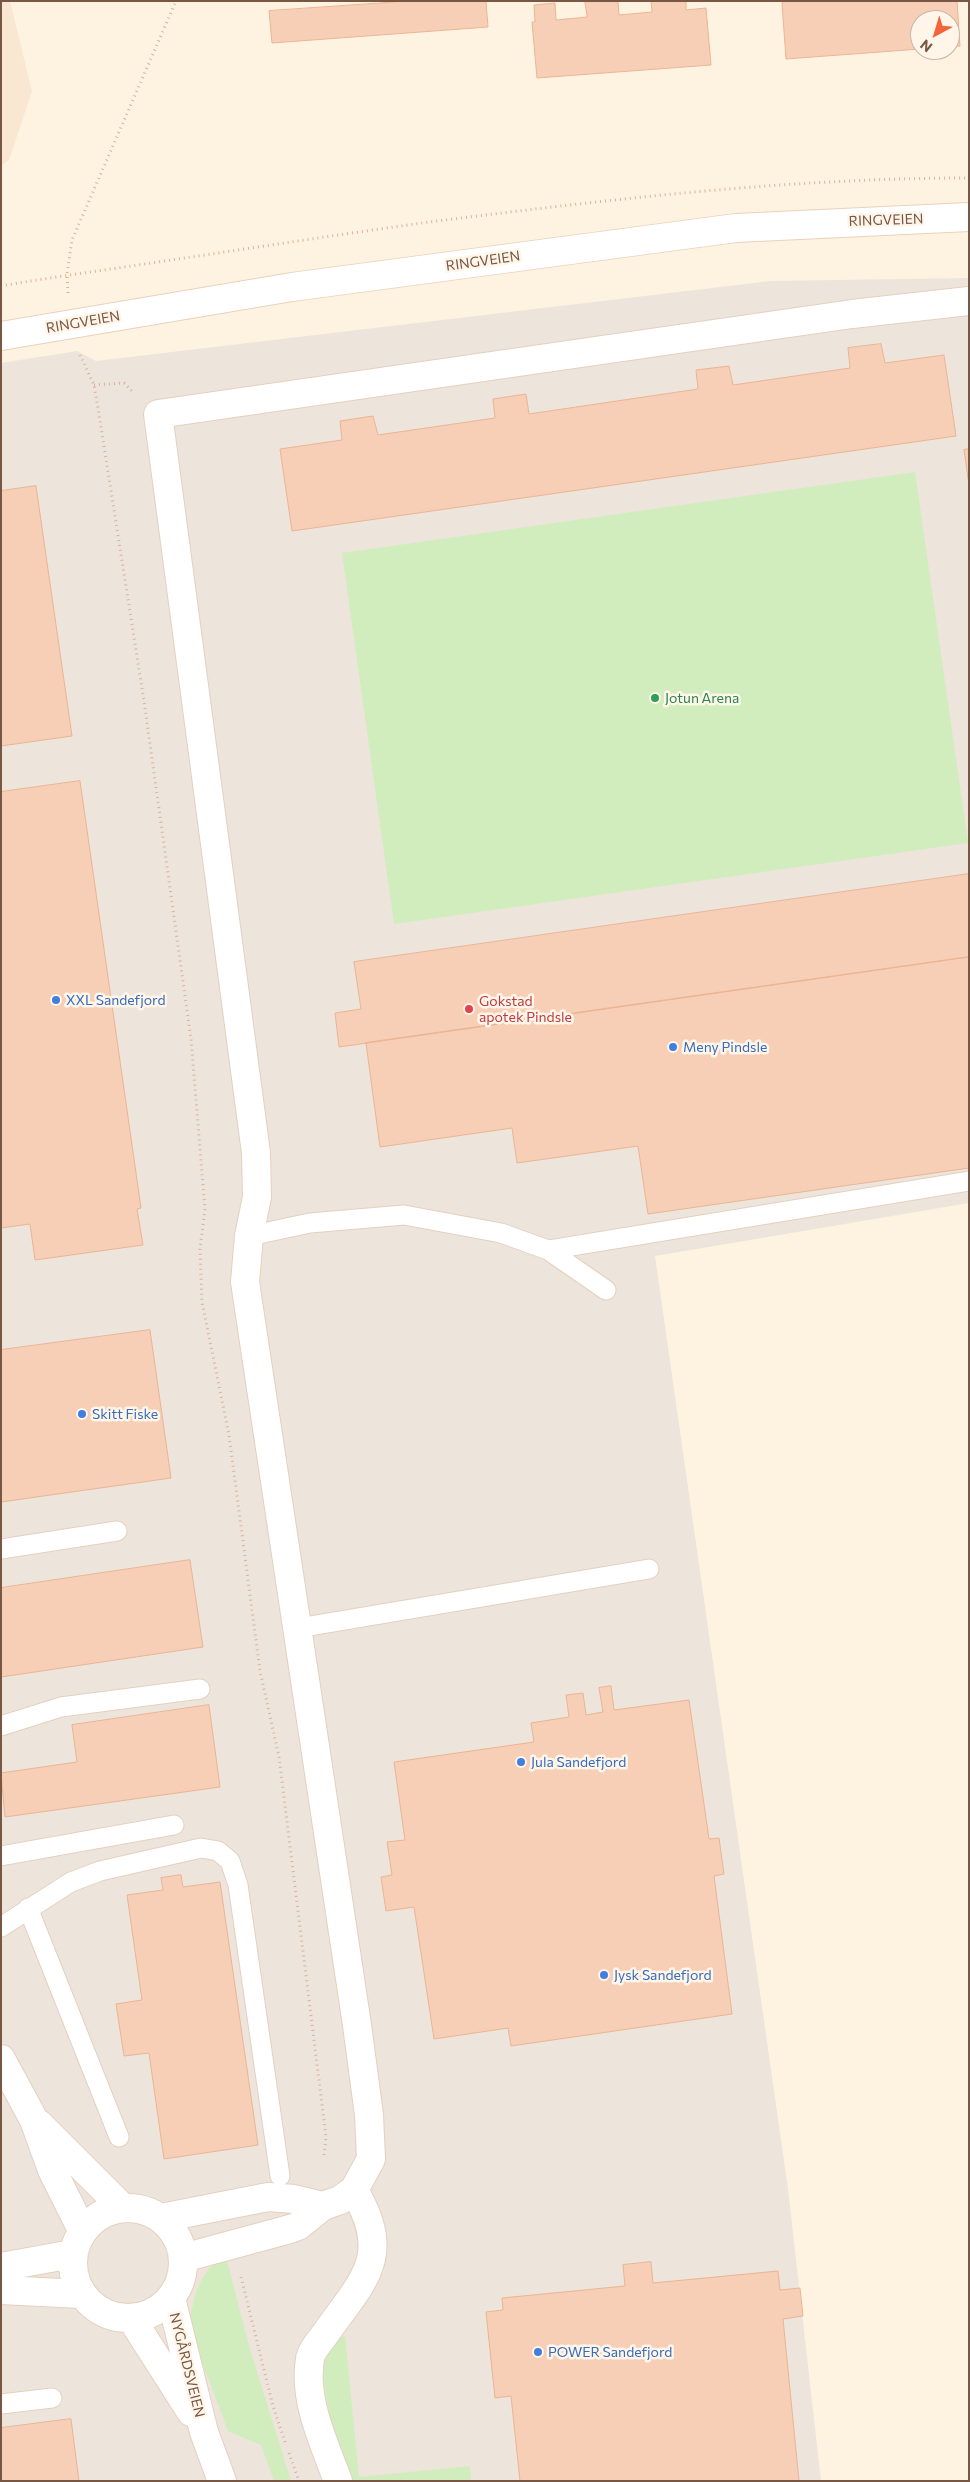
<!DOCTYPE html>
<html>
<head>
<meta charset="utf-8">
<style>
  body { margin:0 }
  #map { position:relative; width:970px; height:2482px; overflow:hidden; background:#fef3e1; font-family:Commissioner,sans-serif }
  canvas { display:block }
  .frame { position:absolute; inset:0; border:2px solid #785745; pointer-events:none }
  .north { position:absolute; left:910px; top:10px; width:50px; height:50px; box-sizing:border-box; background:#fff6e9; border:1px solid #c9b6a7; border-radius:50%; rotate:219deg; font-size:14px; font-weight:700; line-height:20px; text-align:center; color:#785745 }
  .north::after { content:''; display:block; margin:auto; width:18px; height:22px; background:#f4633a; clip-path:polygon(50% 0,100% 100%,50% 72%,0 100%) }
</style>
</head>
<body>
<div id="map">
<canvas width="970" height="2482"></canvas>
<div class="frame"></div>
<div class="north">N</div>
</div>
<script>
const g = document.querySelector('canvas').getContext('2d');
g.lineJoin = 'round';
function fill(path, color) { g.fillStyle = color; g.fill(path, 'evenodd'); }
function strokePath(path, color, width, dash) { g.strokeStyle = color; g.lineWidth = width; g.lineCap = dash ? 'butt' : 'round'; g.setLineDash(dash || []); g.stroke(path); }
function label(font, color, halo, rows, align = 'center') {
  g.font = font + ' Commissioner,sans-serif'; g.lineWidth = 5; g.setLineDash([]); g.textBaseline = 'middle'; g.strokeStyle = halo; g.fillStyle = color; for (const [text, x, y, turn = 0] of rows) {
    g.save(); g.translate(x, y); g.rotate((+turn || 0) * Math.PI / 180); g.textAlign = isNaN(turn) ? turn : align; if (halo) g.strokeText(text, 0, 0); g.fillText(text, 0, 0); g.restore();
  }
}
const residential = new Path2D(`
  M 1,1 L 10,1 L 32,91 L 9,160 L 1,166 Z`);
const industrial = new Path2D(`
  M 969,278 L 969,1203 L 655,1256 L 788,2189 L 821,2481 L 1,2481 L 1,363 L 77,351 L 96,361 L 771,281 Z`);
const green = new Path2D(`
  M 915,472 L 968,843 L 394,924 L 342,553 Z
  M 226,2257 L 249,2346 L 291,2481 L 274,2481 L 261,2445 L 228,2431 L 192,2335 C 187,2310 199,2266 226,2257 Z
  M 345,2336 L 359,2477 L 470,2466 L 471,2481 L 349,2481 C 341,2455 307,2359 334,2339 C 337,2337 342,2337 345,2336 Z`);
const building = new Path2D(`
  M 409,1 L 486,1 L 488,27 L 272,43 L 269,11 Z
  M 585,1 L 618,1 L 619,15 L 652,12 L 651,1 L 686,1 L 686,10 L 706,8 L 711,65 L 537,78 L 532,22 L 535,22 L 534,5 L 555,3 L 556,20 L 587,17 Z
  M 785,1 L 957,1 L 960,46 L 950,47 L 950,20 L 920,20 L 920,49 L 786,59 L 782,3 Z
  M 881,344 L 885,363 L 944,355 L 956,436 L 292,531 L 280,449 L 342,440 L 340,421 L 373,416 L 378,435 L 495,418 L 493,399 L 526,394 L 529,414 L 698,389 L 696,370 L 729,366 L 733,385 L 850,368 L 848,348 Z
  M 969,449 L 969,485 L 964,450 Z
  M 36,486 L 72,736 L 1,746 L 1,491 Z
  M 80,781 L 141,1208 L 137,1209 L 143,1245 L 35,1260 L 30,1224 L 1,1228 L 1,792 Z
  M 969,874 L 969,957 L 339,1047 L 335,1013 L 361,1009 L 354,962 Z
  M 969,957 L 969,1168 L 648,1214 L 638,1146 L 517,1163 L 512,1128 L 380,1147 L 366,1043 Z
  M 150,1330 L 171,1478 L 1,1502 L 1,1350 Z
  M 190,1560 L 203,1647 L 1,1677 L 1,1588 Z
  M 611,1686 L 614,1710 L 689,1700 L 709,1839 L 719,1838 L 724,1874 L 714,1876 L 732,2014 L 511,2046 L 508,2028 L 434,2039 L 414,1907 L 386,1911 L 381,1877 L 392,1875 L 387,1842 L 405,1840 L 394,1762 L 534,1742 L 531,1723 L 569,1717 L 566,1695 L 583,1693 L 586,1715 L 603,1712 L 599,1688 Z
  M 209,1705 L 220,1787 L 5,1817 L 1,1773 L 77,1762 L 72,1725 Z
  M 181,1875 L 183,1887 L 220,1882 L 258,2145 L 164,2159 L 149,2053 L 124,2056 L 116,2004 L 142,2000 L 127,1895 L 163,1890 L 161,1878 Z
  M 651,2262 L 653,2283 L 778,2271 L 780,2290 L 800,2288 L 803,2316 L 783,2319 L 799,2481 L 520,2481 L 511,2396 L 495,2398 L 486,2312 L 503,2310 L 502,2298 L 625,2286 L 623,2265 Z
  M 71,2419 L 79,2481 L 1,2481 L 1,2428 Z`);
const path = new Path2D(`
  M 1,286 C 58,276 114,269 171,260 C 259,247 348,233 437,221 C 614,199 790,178 969,178
  M 68,293 L 67,274 L 72,240 L 176,1
  M 80,355 L 94,385 L 98,408 L 144,701 L 191,1039 L 205,1209 L 200,1249 L 202,1302 L 229,1435 L 260,1671 L 279,1757 L 326,2137 L 324,2156
  M 94,385 L 124,383 L 133,392
  M 241,2277 L 273,2406 L 286,2445
  M 289,2453 L 299,2481`);
const service = new Path2D(`
  M 249,1236 L 310,1223 L 404,1215 L 501,1233 L 548,1250 L 606,1290
  M 548,1250 L 969,1181
  M 1,1549 L 117,1531
  M 298,1628 L 649,1569
  M 1,1726 L 61,1707 L 200,1689
  M 1,1856 L 174,1825
  M 28,1908 L 119,2137
  M 1,1927 L 71,1882 L 100,1871 L 201,1848 L 218,1851 L 230,1861 L 238,1885 L 280,2176
  M 1,2404 L 52,2398`);
const minor = new Path2D(`
  M 1,2059 L 34,2120 L 52,2170 L 82,2230
  M 39,2124 L 122,2207
  M73 2263a55 55 0 1 1 110 0a55 55 0 1 1-110 0Z
  M 161,2218 L 268,2197 L 294,2199 L 323,2206
  M 183,2258 L 290,2229 L 298,2226 L 323,2206 L 340,2200 L 354,2190 L 371,2159 L 369,2115 L 357,2025 L 245,1282 L 249,1236 L 257,1197 L 256,1153 L 158,414 L 852,314 L 969,301
  M 1,2267 L 72,2254
  M 1,2290 L 81,2294
  M 171,2298 L 204,2432 L 222,2481
  M 131,2318 L 191,2412
  M 338,2481 C 324,2443 303,2400 310,2359 C 311,2350 323,2338 328,2330 C 366,2277 392,2255 354,2190`);
const secondary = new Path2D(`
  M 1,336 L 292,287 L 736,228 L 969,217`);
const markers = [
  [655,698,5,"#2e9e5b"],
  [56,1000,5,"#3f7fe0"],
  [469,1009,5,"#e0444e"],
  [673,1047,5,"#3f7fe0"],
  [82,1414,5,"#3f7fe0"],
  [521,1762,5,"#3f7fe0"],
  [604,1975,5,"#3f7fe0"],
  [538,2352,5,"#3f7fe0"]
];
const streetNames = [
  ["RINGVEIEN",886,220,-2],
  ["RINGVEIEN",483,261,-8],
  ["RINGVEIEN",83,322,-10],
  ["NYGÅRDSVEIEN",187,2365,76]
];
const leisureNames = [
  ["Jotun Arena",665,698]
];
const shopNames = [
  ["XXL Sandefjord",66,1000],
  ["Meny Pindsle",683,1047],
  ["Skitt Fiske",92,1414],
  ["Jula Sandefjord",531,1762],
  ["Jysk Sandefjord",614,1975],
  ["POWER Sandefjord",548,2352]
];
const healthNames = [
  ["Gokstad",479,1001],
  ["apotek Pindsle",479,1017]
];
fill(residential, '#f9e7d1');
fill(industrial, '#ede4dc');
fill(green, '#d1edbe');
fill(building, '#f6cfb6');
strokePath(building, '#ebb594', 1);
strokePath(service, '#e5d0be', 21);
strokePath(minor, '#e5d0be', 30);
strokePath(secondary, '#ebd1bb', 30);
strokePath(path, '#dbb299', 3, [1, 4]);
strokePath(service, '#fff', 19);
strokePath(minor, '#fff', 28);
strokePath(secondary, '#fff', 28);
for (const [x, y, r, color] of markers) { const dot = new Path2D(); dot.arc(x, y, r, 0, 2 * Math.PI); g.fillStyle = color; g.fill(dot); strokePath(dot, '#fff6e9', 2); }
label('14px', '#785745', '#fff6e9', streetNames);
label('14px', '#27864d', '#fff6e9', leisureNames, 'left');
label('14px', '#366cbe', '#fff6e9', shopNames, 'left');
label('14px', '#be3a42', '#fff6e9', healthNames, 'left');
</script>
</body>
</html>
